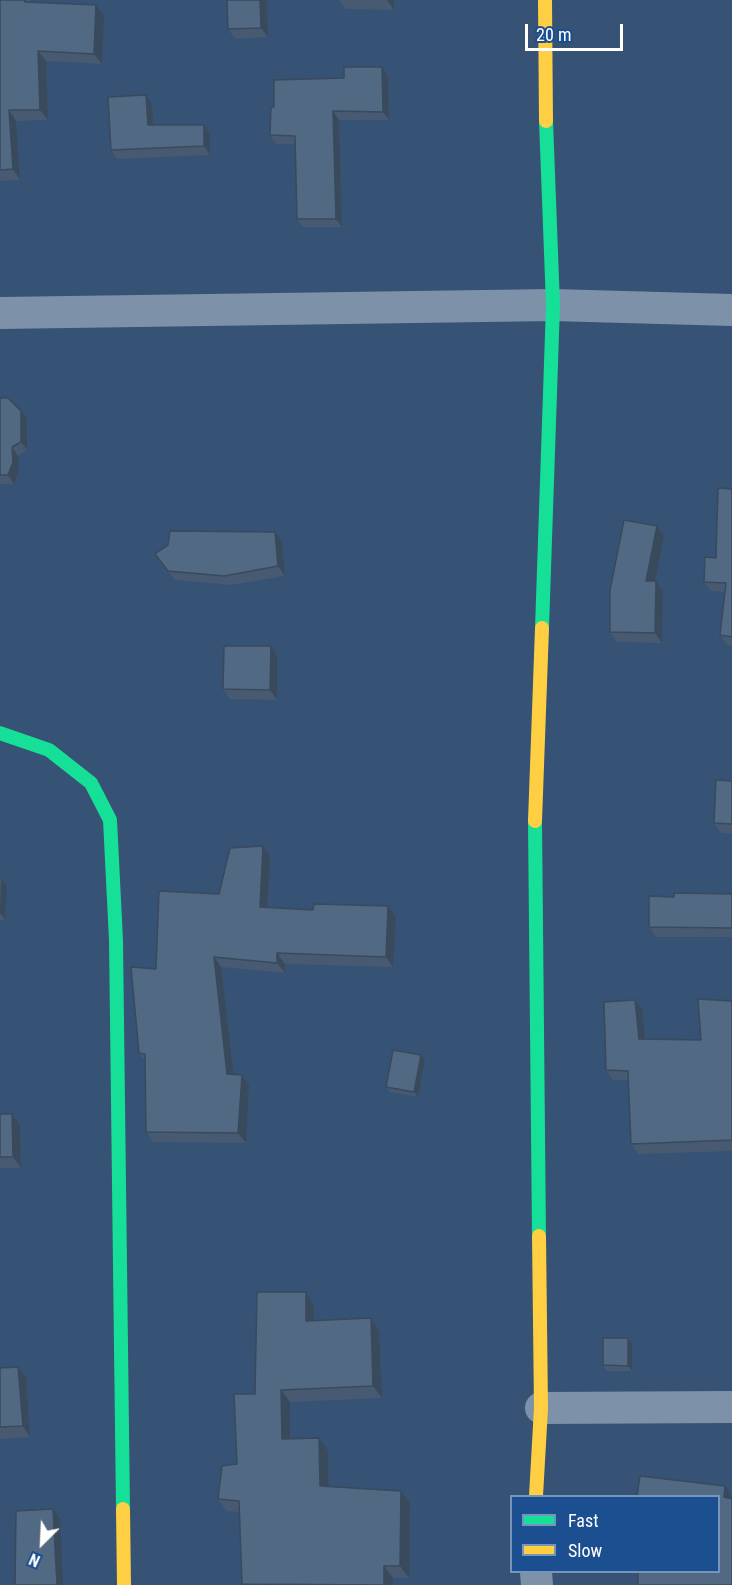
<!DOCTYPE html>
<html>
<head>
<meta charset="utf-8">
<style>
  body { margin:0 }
  #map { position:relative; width:732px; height:1585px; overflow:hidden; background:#365274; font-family:"Roboto Condensed",sans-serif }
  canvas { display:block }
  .legend { position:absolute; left:510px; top:1495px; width:210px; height:78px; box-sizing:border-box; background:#1b4f8f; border:2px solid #7695bc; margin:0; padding:8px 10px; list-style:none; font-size:18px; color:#fff }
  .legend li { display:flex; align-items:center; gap:12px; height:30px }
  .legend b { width:30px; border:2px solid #7695bc }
  .north { position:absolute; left:12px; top:1513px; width:60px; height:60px; -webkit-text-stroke:4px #1b4f8f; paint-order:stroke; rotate:204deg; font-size:16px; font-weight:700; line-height:24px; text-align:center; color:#fff }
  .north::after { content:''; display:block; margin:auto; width:21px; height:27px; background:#fff; clip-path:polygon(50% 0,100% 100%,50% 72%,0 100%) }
  .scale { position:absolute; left:525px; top:24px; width:98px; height:27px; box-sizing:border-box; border:3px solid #fff; border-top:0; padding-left:8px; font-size:18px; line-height:21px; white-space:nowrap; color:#fff; -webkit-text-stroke:4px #1b4f8f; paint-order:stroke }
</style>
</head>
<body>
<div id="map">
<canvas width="732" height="1585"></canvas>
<ul class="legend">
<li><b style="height:8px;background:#16e098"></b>Fast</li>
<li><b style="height:8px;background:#ffcf43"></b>Slow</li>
</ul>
<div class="north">N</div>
<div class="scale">20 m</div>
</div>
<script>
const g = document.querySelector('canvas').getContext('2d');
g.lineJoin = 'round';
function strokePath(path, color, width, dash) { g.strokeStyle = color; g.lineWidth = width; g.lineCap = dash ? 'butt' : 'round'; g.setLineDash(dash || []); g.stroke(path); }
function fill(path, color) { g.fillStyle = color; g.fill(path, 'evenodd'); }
const street = new Path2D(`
  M 0,313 L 553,305 L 732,310
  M 541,1408 L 732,1407
  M 536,1572 L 537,1585`);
const fast = new Path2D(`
  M 542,628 L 553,305 L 546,121
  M 0,733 L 49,750 L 91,783 L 110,820 L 116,940 L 123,1509
  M 535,821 L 539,1236`);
const slow = new Path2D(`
  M 545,0 L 546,121
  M 535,821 L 542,628
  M 536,1496 L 541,1408 L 539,1236
  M 123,1509 L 124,1585`);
const wall = new Path2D(`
  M 0,0 L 30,0 L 31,2 L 104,16 L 102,64 L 46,61 L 48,120 L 16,121 L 20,180 L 0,181 Z
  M 267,0 L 268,37 L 235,39 L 228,29 Z
  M 339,0 L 394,0 L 394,10 L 346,9 Z
  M 388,76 L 389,120 L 339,120 L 342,227 L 303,227 L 297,219 L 295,144 L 276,144 L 270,135 L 344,78 Z
  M 152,104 L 154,125 L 204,125 L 210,134 L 210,155 L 117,159 L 111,150 Z
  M 0,398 L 27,419 L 27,450 L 18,456 L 19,471 L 14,484 L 0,484 Z
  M 732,489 L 732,646 L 727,645 L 720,635 L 725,592 L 711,591 L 704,582 L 716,558 Z
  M 657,526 L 664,536 L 655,581 L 656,581 L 663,591 L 662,643 L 616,642 L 610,632 Z
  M 282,542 L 285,576 L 231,585 L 175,580 L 155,554 L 168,545 Z
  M 271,646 L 277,656 L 277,700 L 230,699 L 223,689 Z
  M 732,781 L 732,834 L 721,833 L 714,823 Z
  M 263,846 L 270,856 L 268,908 L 313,910 L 388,906 L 396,917 L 393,967 L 285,964 L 285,973 L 221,967 L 234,1074 L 242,1075 L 249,1085 L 246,1143 L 153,1142 L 146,1132 L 145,1061 L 139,1053 L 156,969 L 219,894 Z
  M 0,877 L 7,887 L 5,920 L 0,920 Z
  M 732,894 L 732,937 L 656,937 L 649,927 L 674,897 Z
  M 732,1001 L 732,1151 L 638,1154 L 631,1144 L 629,1080 L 613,1080 L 606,1070 L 642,1010 L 645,1039 L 701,1040 Z
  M 421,1055 L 425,1060 L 418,1097 L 390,1092 L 386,1087 Z
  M 0,1114 L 12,1114 L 20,1125 L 21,1168 L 0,1168 Z
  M 306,1292 L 314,1305 L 314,1320 L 371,1318 L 379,1331 L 382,1398 L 290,1402 L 290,1439 L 328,1451 L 329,1487 L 401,1491 L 410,1503 L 409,1578 L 393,1578 L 393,1585 L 242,1584 L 239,1512 L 227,1511 L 218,1499 L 237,1464 L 255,1394 Z
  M 628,1338 L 632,1343 L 632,1371 L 606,1371 L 603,1365 Z
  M 18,1367 L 26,1377 L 30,1437 L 0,1439 L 0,1368 Z`);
const shadedWall = new Path2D(`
  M 260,0 L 267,0 L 268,37 L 261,28 Z
  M 387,0 L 394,0 L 394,10 Z
  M 96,5 L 104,16 L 102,64 L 94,54 Z
  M 38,51 L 46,61 L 48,120 L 40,110 Z
  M 382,67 L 388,76 L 389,120 L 383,112 Z
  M 146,95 L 152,104 L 154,133 L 148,125 Z
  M 9,110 L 16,121 L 20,180 L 13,169 Z
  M 333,111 L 339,120 L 342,227 L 336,219 Z
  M 204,125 L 210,134 L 210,155 L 204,146 Z
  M 21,411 L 27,419 L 27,450 L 21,442 Z
  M 12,447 L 18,456 L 19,471 L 14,484 L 8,475 Z
  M 657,526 L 664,536 L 653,591 L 646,581 Z
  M 275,532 L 282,542 L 285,576 L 278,566 Z
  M 656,581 L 663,591 L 662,643 L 655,633 Z
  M 271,646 L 277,656 L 277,700 L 270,690 Z
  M 263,846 L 270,856 L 267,918 L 260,907 Z
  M 1,877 L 7,887 L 5,920 L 0,913 Z
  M 388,906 L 396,917 L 393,967 L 386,957 Z
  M 277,953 L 285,964 L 285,973 L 277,963 Z
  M 214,957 L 221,967 L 235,1084 L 227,1074 Z
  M 635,1000 L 642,1010 L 646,1049 L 639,1039 Z
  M 421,1055 L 425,1060 L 418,1097 L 414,1092 Z
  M 242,1075 L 249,1085 L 246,1143 L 238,1133 Z
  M 12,1114 L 20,1125 L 21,1168 L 13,1157 Z
  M 306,1292 L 314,1305 L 314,1333 L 306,1321 Z
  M 371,1318 L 379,1331 L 382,1398 L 373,1386 Z
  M 628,1338 L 632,1343 L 632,1371 L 628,1366 Z
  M 18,1367 L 26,1377 L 30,1437 L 23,1426 Z
  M 281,1390 L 290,1402 L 290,1451 L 282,1439 Z
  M 319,1438 L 328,1451 L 329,1499 L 320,1486 Z
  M 725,1486 L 732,1496 L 731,1507 L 724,1497 Z
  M 401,1491 L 410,1503 L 409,1578 L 400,1566 Z
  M 53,1509 L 60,1519 L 63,1585 L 57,1585 Z
  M 384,1566 L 393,1578 L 393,1585 L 384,1585 Z`);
const building = new Path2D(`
  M 0,0 L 25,0 L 25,2 L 96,5 L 94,54 L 38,51 L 40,110 L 9,110 L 13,169 L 0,170 Z
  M 227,0 L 260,0 L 261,28 L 228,29 Z
  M 344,67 L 382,67 L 383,112 L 333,111 L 336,219 L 297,219 L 295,136 L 270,135 L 271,107 L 274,107 L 274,80 L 344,78 Z
  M 146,95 L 148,125 L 204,125 L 204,146 L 111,150 L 108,97 Z
  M 0,398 L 8,398 L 21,411 L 21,442 L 12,447 L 13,462 L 8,475 L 0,475 Z
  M 718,488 L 732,489 L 732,637 L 720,635 L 726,583 L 704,582 L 705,557 L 716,558 Z
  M 624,520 L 657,526 L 646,581 L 656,581 L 655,633 L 610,632 L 610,590 Z
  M 170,531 L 275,532 L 278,566 L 224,576 L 168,571 L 155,554 L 168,545 Z
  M 224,646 L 271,646 L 270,690 L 223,689 Z
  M 716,780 L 732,781 L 732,824 L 714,823 Z
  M 263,846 L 260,907 L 313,910 L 314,904 L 388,906 L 386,957 L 277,953 L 277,963 L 214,957 L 227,1074 L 242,1075 L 238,1133 L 146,1132 L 145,1054 L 139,1053 L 131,967 L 156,969 L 159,891 L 219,894 L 230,848 Z
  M 674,893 L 732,894 L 732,928 L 649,927 L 649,896 L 674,897 Z
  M 698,999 L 732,1001 L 732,1140 L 631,1144 L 628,1071 L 606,1070 L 604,1002 L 635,1000 L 639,1039 L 701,1040 Z
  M 393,1050 L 421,1055 L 414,1092 L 386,1087 Z
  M 0,1114 L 12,1114 L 13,1157 L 0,1157 Z
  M 257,1292 L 306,1292 L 306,1321 L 371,1318 L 373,1386 L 281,1390 L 282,1439 L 319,1438 L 320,1486 L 401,1491 L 400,1566 L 384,1566 L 384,1585 L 242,1584 L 239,1501 L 218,1499 L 222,1466 L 237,1464 L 234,1394 L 255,1394 Z
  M 603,1338 L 628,1338 L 628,1366 L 603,1365 Z
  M 18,1367 L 23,1426 L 0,1427 L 0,1368 Z
  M 640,1476 L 725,1486 L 724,1497 L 732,1499 L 732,1585 L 638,1585 L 638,1572 L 718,1572 L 718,1497 L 637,1497 Z
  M 53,1509 L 57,1585 L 15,1585 L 16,1511 Z`);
strokePath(street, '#7d92a8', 32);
strokePath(fast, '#16e098', 14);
strokePath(slow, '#ffcf43', 14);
fill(wall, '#475a72');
fill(shadedWall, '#394a5c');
fill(building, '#526984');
strokePath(building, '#394a5c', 1.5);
</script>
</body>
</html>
